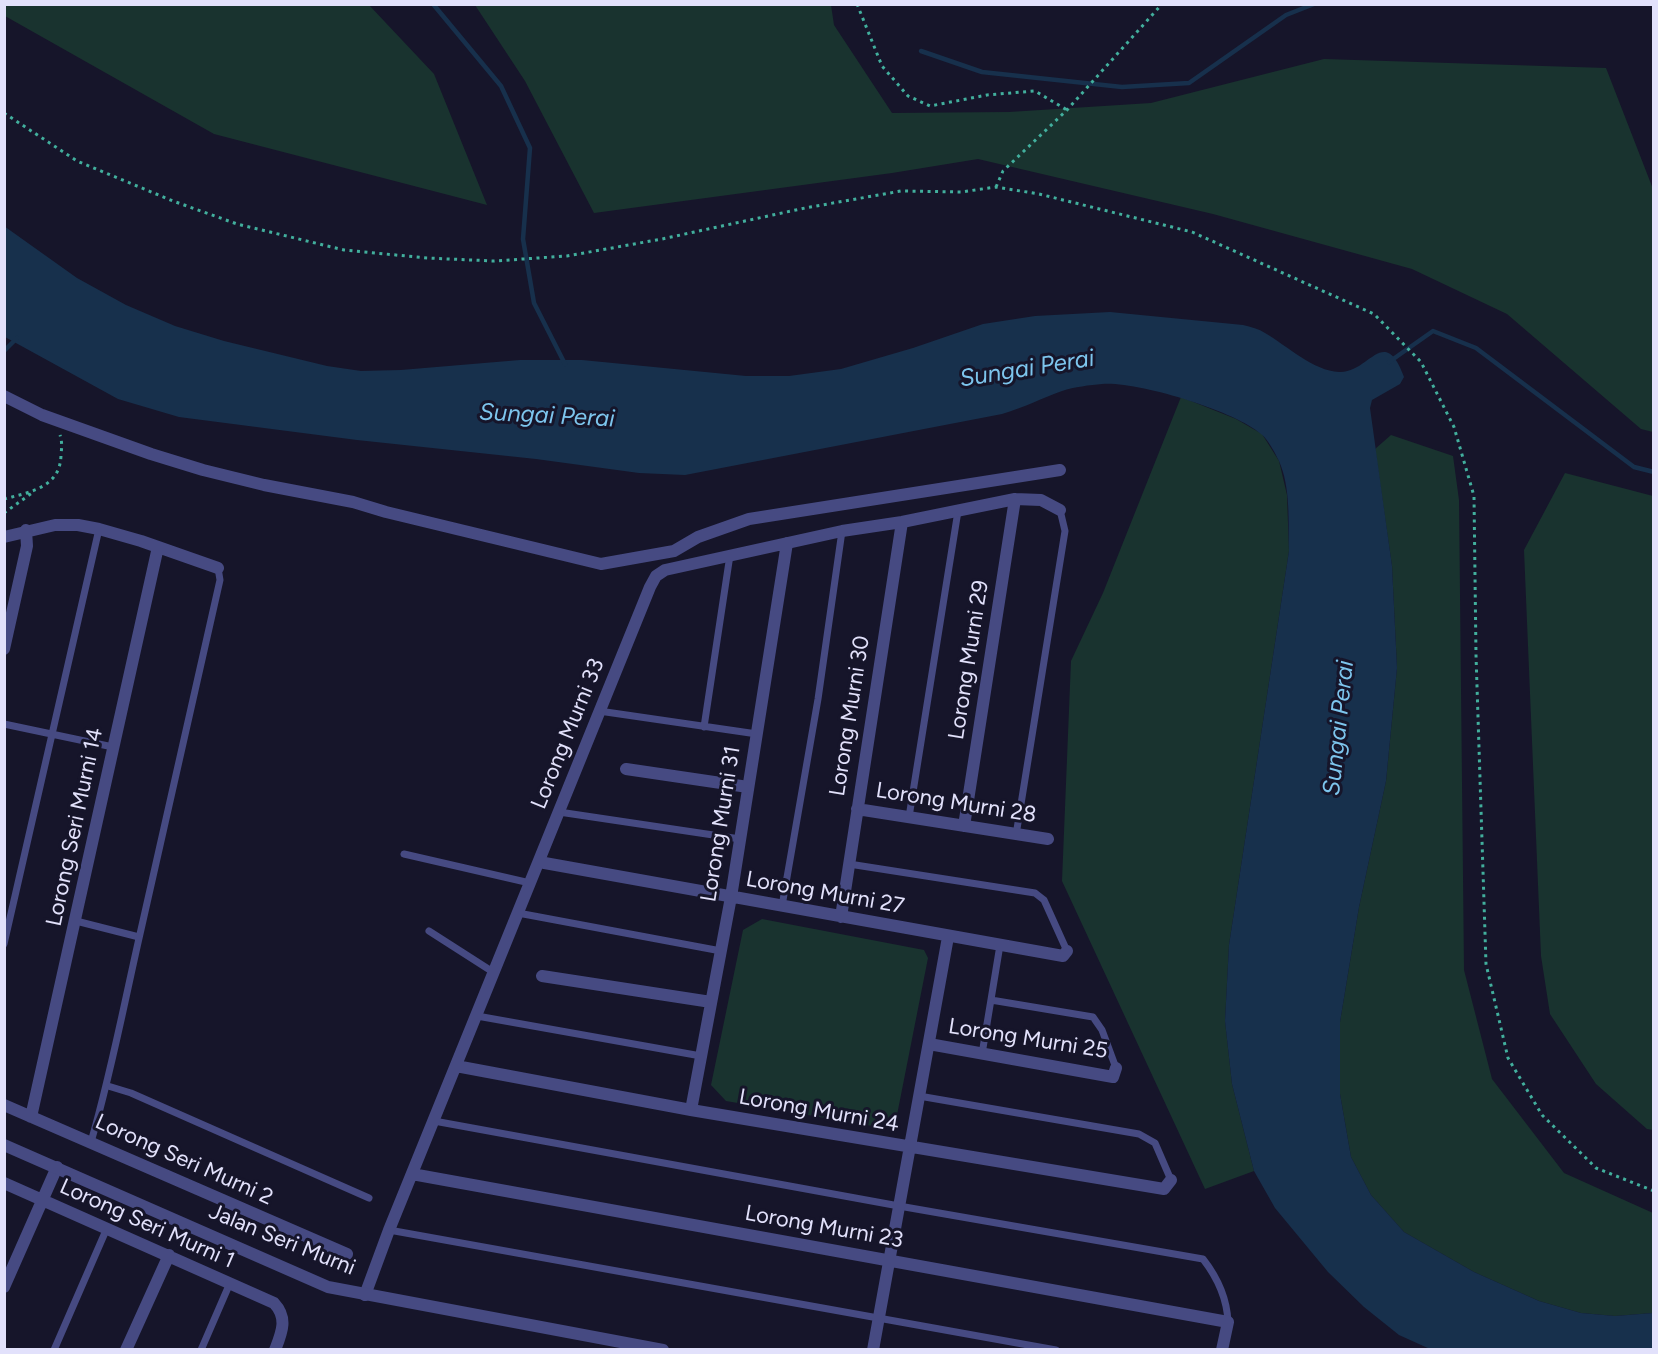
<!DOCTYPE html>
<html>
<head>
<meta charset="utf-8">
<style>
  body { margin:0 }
  #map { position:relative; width:1658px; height:1354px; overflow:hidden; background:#16152a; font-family:Figtree,sans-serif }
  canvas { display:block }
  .frame { position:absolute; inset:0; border:6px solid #e2e1fb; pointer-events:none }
</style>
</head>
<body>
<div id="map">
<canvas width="1658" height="1354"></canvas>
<div class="frame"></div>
</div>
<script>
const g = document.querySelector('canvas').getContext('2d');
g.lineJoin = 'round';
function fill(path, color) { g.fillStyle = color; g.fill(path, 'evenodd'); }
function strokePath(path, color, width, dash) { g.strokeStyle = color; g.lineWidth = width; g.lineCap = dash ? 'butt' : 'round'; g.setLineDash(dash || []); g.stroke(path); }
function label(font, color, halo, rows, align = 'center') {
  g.font = font + ' Figtree,sans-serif'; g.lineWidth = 6; g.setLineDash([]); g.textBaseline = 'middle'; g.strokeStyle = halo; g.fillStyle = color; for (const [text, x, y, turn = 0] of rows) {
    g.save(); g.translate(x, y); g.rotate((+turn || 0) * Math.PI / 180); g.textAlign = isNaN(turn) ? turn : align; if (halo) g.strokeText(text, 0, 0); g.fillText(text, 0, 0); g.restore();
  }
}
const green = new Path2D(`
  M 5,4 L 369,5 L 434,74 L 487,205 L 214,134 L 5,16 Z
  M 475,5 L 831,5 L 834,25 L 892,113 L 1009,112 L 1151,103 L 1324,59 L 1606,68 L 1653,189 L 1653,432 L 1641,429 L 1507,314 L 1412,269 L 1213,214 L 978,159 L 892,173 L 594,213 L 525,81 Z
  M 1181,397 L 1236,419 L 1262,434 L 1279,461 L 1287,495 L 1289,551 L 1229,945 L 1225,1021 L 1232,1084 L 1254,1171 L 1205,1189 L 1062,881 L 1071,661 L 1103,593 Z
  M 1391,435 L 1453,456 L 1459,500 L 1464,970 L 1492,1079 L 1564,1173 L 1653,1213 L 1653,1313 L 1615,1316 L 1581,1313 L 1539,1301 L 1474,1272 L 1404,1232 L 1371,1195 L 1351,1157 L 1340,1094 L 1340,1022 L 1359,907 L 1386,781 L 1397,668 L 1392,566 L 1375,449 Z
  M 1565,473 L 1653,496 L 1653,1130 L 1647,1129 L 1596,1084 L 1550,1014 L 1541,956 L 1524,550 Z
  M 762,919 L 924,950 L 928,958 L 897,1115 L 878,1127 L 726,1101 L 711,1085 L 743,930 Z`);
const water = new Path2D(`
  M 4,226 L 77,278 L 126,305 L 175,326 L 224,341 L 327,366 L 361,371 L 401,370 L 520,360 L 582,360 L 746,376 L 789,376 L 841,369 L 913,348 L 983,324 L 1035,316 L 1110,312 L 1243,325 C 1251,327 1259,329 1265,333 C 1287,346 1314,371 1339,372 C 1369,374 1384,323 1404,377 L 1400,384 L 1372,400 L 1370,408 L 1392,566 L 1397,668 L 1386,781 L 1359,907 L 1340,1022 L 1340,1094 L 1351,1157 L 1371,1195 L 1404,1232 L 1474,1272 L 1539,1301 L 1581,1313 L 1615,1316 L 1653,1313 L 1653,1349 L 1430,1349 L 1399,1335 L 1364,1307 L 1328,1272 L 1275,1208 L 1254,1171 L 1232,1084 L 1225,1021 L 1229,945 L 1289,551 C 1288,522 1291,488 1279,461 C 1275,453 1268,439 1261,434 C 1235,411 1137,381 1102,384 C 1090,385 1074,387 1062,391 C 1042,398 1023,408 1002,414 L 685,475 L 639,473 L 536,459 L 357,440 L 179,417 L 118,399 L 5,337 Z`);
const stream = new Path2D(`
  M 433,4 L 501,86 L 530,148 L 523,239 L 534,303 L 565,364
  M 921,51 L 982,72 L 1122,87 L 1189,83 L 1286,15 L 1314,4
  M 4,351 L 17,338
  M 1389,362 L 1433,331 L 1476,348 L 1634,467 L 1654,472`);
const path = new Path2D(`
  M 857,4 L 882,66 L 908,96 L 930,106 L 987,95 L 1035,91 L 1067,110
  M 4,113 L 77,161 L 173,201 L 237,224 L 344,250 L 427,258 L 494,261 L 567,256 L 662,239 L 805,208 L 901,191 L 961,192 L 996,187 L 1039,194 L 1192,232 L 1374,314 L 1421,362 L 1454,427 L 1474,496 L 1476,655 L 1486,964 L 1508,1058 L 1542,1115 L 1596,1168 L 1654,1191
  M 996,187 L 1003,171 L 1067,110 L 1162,4
  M 4,499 C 31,492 61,487 61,454 C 62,447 62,441 60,435
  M 4,513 L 32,493`);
const service = new Path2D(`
  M 599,711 L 757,734
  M 4,724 L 113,747
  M 704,727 L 730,555
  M 559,812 L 740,839
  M 909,817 L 958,511
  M 1016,835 L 1065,531 L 1060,510
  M 404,854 L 530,883
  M 849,864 L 1035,893 L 1044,900 L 1067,951
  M 782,906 L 818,699 L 842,531
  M 518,913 L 721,951
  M 76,921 L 139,937
  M 429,931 L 493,972
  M 4,944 L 99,529
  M 991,1000 L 1093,1017 L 1102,1030 L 1116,1068
  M 477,1016 L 701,1056
  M 982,1054 L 1000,945
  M 108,1086 L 131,1093 L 369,1198
  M 919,1096 L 1139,1134 L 1155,1143 L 1171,1180
  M 434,1121 L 899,1206 L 1203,1259 C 1217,1277 1227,1298 1228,1322
  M 91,1142 C 111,1074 124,1004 140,934 C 167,816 194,698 220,580 L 218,568
  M 389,1230 L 1056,1350
  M 54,1350 L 107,1228
  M 201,1350 L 230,1283`);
const minor = new Path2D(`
  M 4,396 L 42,415 L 151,454 L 203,470 L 264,485 L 353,502 L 386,512 L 601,564 L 674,551 L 698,537 L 749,519 L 1060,470
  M 4,537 L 55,525 L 78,525 L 99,529 L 141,541 L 218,568
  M 4,649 L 27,546 L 26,530
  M 626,769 L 748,787
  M 857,809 L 1048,839
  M 964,826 L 1015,499
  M 539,862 L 1063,956 L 1067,951
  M 841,917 L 902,522
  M 542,976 L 711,1002
  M 929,1044 L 1113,1077 L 1116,1068
  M 456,1066 L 691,1110 L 1164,1189 L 1171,1180
  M 4,1105 L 347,1254
  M 691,1110 L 731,897 L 787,543
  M 31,1117 L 158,547
  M 412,1174 L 1228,1322 L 1222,1350
  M 4,1183 L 274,1303 C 288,1318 282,1332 275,1350
  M 4,1287 L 57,1167
  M 365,1295 L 389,1230 L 650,587 L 656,576 L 665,570 L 842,531 L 902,522 L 1015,499 L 1041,500 L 1060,510
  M 126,1350 L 169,1255
  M 873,1350 L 948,937`);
const tertiary = new Path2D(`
  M 4,1145 L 328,1287 L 663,1350`);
const streetNames = [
  ["Lorong Murni 29",969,660,-81],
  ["Lorong Murni 30",850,716,-81],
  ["Lorong Murni 33",568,734,-68],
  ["Lorong Murni 28",956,803,9],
  ["Lorong Murni 31",721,824,-81],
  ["Lorong Seri Murni 14",75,827,-78],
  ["Lorong Murni 27",825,893,10],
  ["Lorong Murni 25",1028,1039,9],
  ["Lorong Murni 24",819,1111,10],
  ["Lorong Seri Murni 2",184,1160,24],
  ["Lorong Seri Murni 1",147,1224,24],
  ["Lorong Murni 23",824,1227,10],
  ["Jalan Seri Murni",282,1240,22]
];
const waterNames = [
  ["Sungai Perai",1027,369,-9],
  ["Sungai Perai",547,416,3],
  ["Sungai Perai",1339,728,-84]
];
fill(green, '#19332f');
fill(water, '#17304c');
strokePath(stream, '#17304c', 4.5);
strokePath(path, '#42af9d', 3, [3, 4.5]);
strokePath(service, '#464a82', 7);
strokePath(minor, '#464a82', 12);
strokePath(tertiary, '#464a82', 12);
label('22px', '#e2e1fb', '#16152a', streetNames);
label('italic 24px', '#7dc5ed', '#16152a', waterNames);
</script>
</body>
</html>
